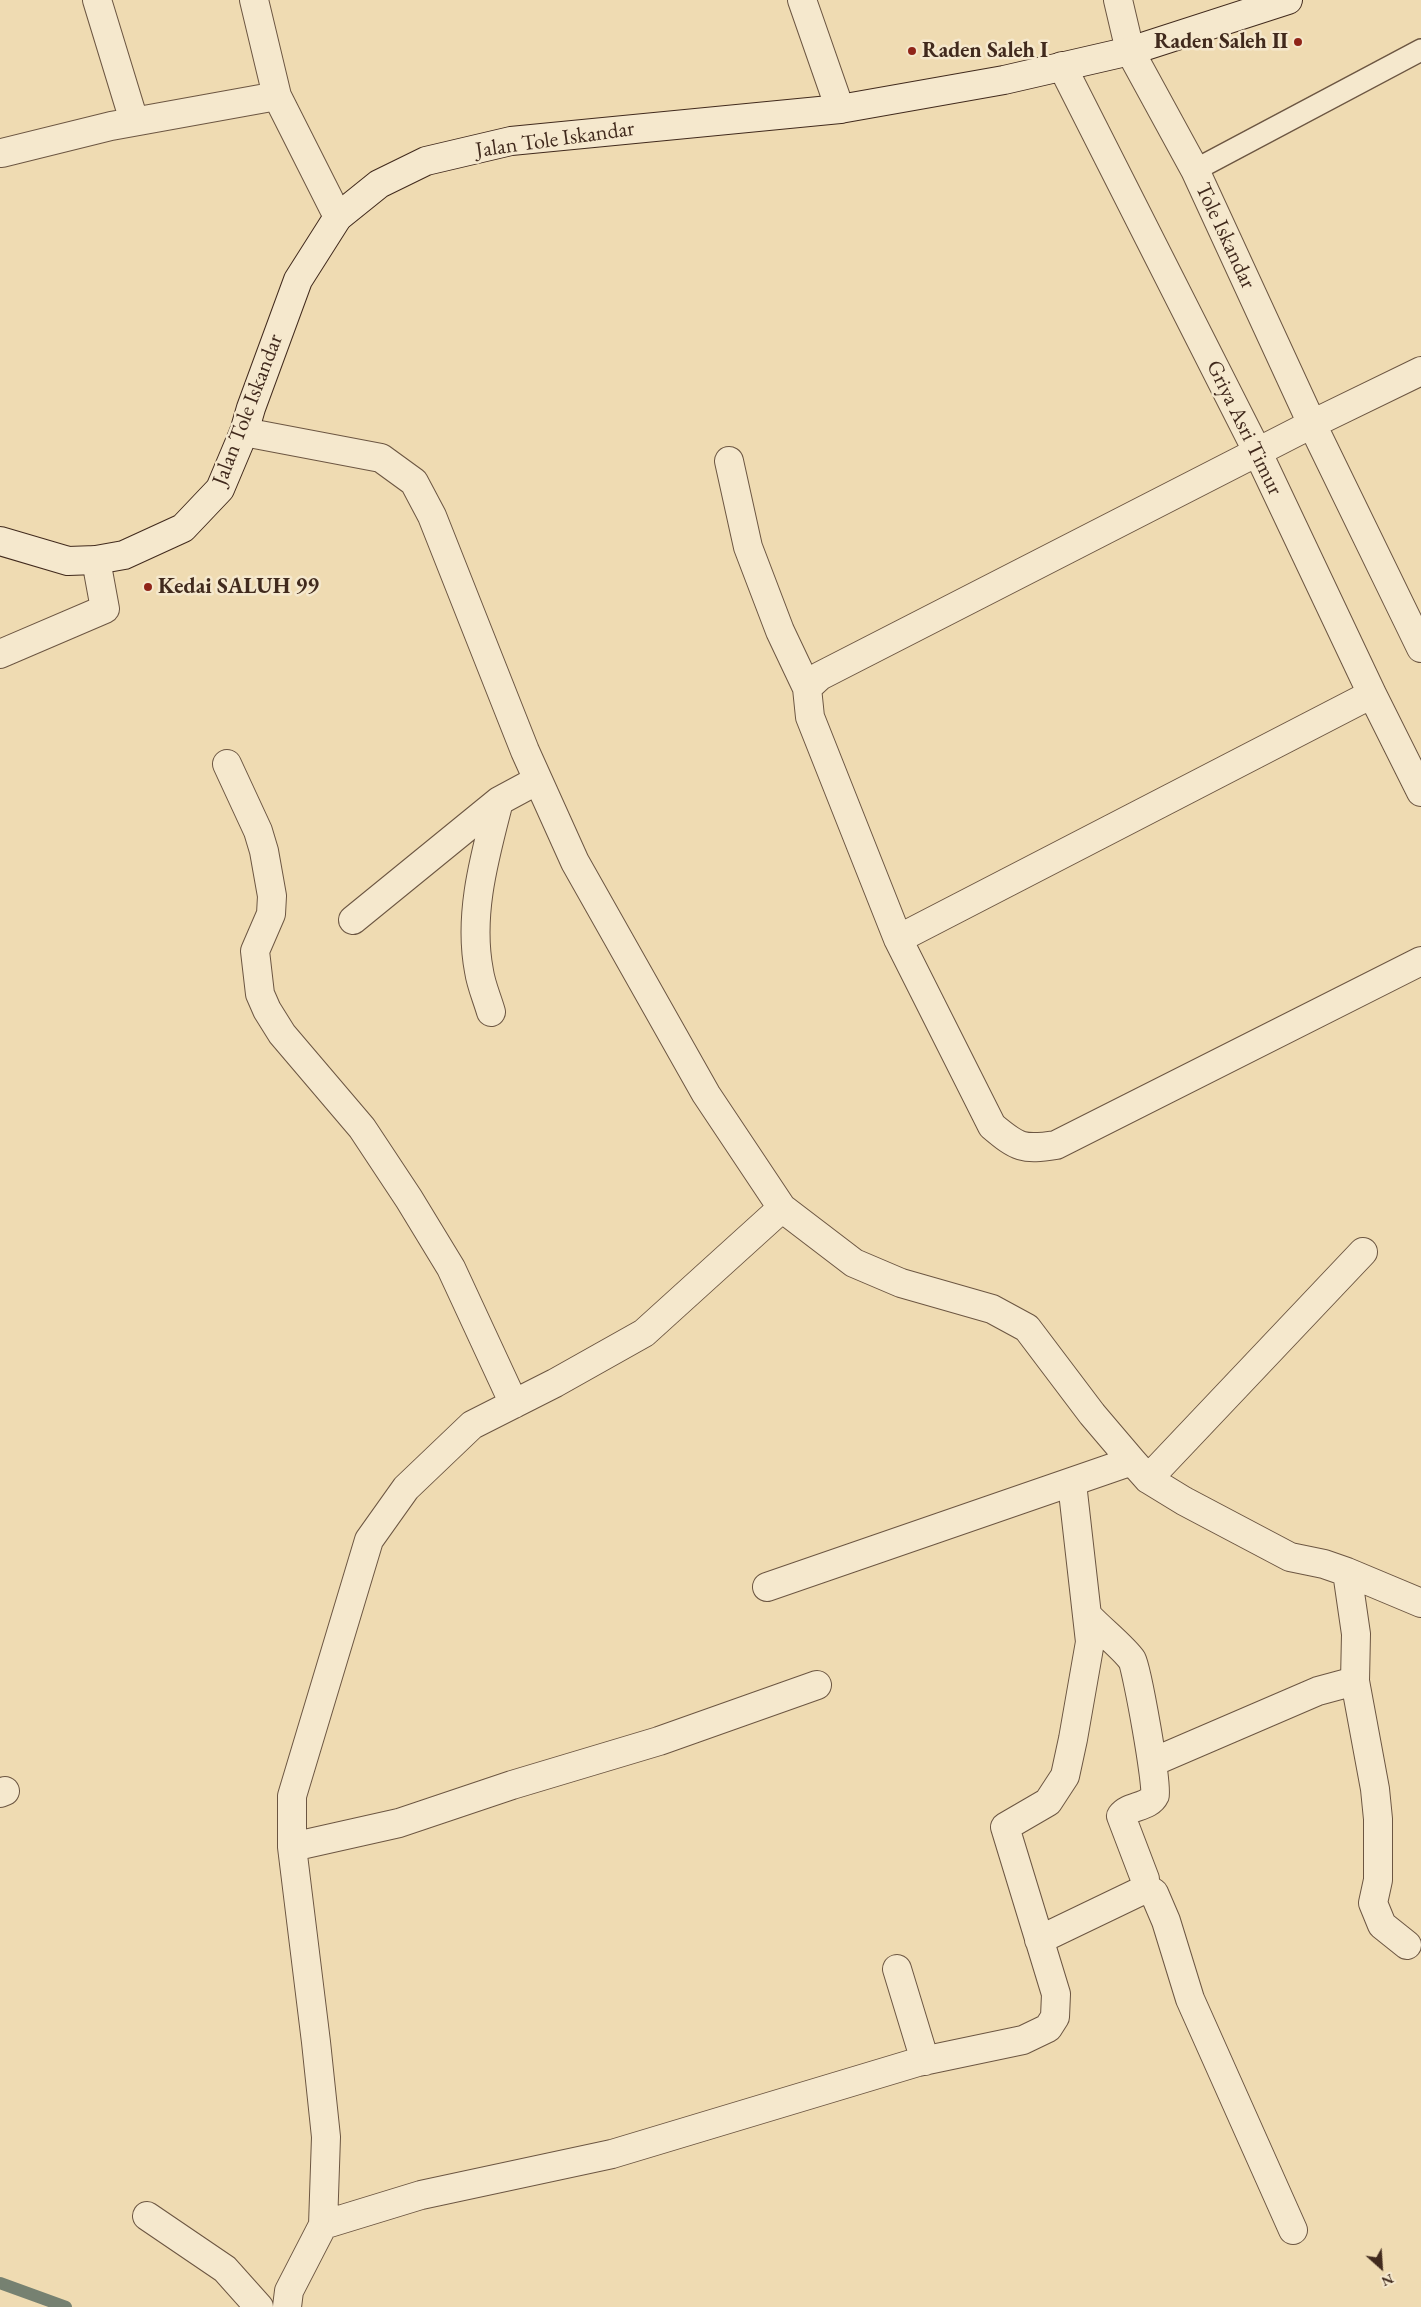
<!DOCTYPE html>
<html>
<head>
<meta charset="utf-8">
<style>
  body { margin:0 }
  #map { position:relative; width:1421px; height:2307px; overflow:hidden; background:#efdbb2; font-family:"EB Garamond",serif }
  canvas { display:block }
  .north { position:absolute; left:1356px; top:2242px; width:50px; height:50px; -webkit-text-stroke:4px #f5e8cd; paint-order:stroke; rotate:154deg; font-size:14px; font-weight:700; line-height:20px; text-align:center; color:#412a1d }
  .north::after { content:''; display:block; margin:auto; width:18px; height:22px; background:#412a1d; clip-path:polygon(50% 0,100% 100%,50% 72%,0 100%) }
</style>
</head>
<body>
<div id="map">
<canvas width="1421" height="2307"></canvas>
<div class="north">N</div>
</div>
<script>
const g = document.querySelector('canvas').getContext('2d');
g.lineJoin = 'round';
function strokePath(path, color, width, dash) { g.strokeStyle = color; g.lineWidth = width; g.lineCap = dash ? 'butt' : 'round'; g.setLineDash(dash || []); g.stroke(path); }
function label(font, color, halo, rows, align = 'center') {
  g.font = font + ' "EB Garamond",serif'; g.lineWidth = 5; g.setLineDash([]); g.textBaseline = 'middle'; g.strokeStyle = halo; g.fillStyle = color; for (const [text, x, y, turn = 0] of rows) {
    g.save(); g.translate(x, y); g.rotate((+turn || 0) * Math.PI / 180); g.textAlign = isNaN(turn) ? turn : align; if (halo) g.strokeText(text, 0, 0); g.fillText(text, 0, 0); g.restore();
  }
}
const stream = new Path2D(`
  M 0,2283 L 66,2307`);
const service = new Path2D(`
  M 1195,170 L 1421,50`);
const minor = new Path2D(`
  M 97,0 L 134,121
  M 254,0 L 277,96 L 338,217
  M 1118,0 L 1130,51 L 1195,170 L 1312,424 L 1421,648
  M 1062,66 L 1258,453 L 1372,694 L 1421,792
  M 2,153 L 111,126 L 277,96
  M 244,432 L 381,458 L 414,482 L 432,516 L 525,751 L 575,862 L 706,1094 L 782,1208 L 854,1263 L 901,1283 L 992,1309 L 1027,1328 L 1092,1414 L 1132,1461 L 1148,1479 L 1184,1501 L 1290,1557 L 1324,1564 L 1347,1572 L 1421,1603
  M 729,461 L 748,547 L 780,631 L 807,688
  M 0,654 L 105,609 L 96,560
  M 1372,694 L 898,939 L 810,717 L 807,688 L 820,676 L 1312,424 L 1421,371
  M 227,764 L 258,831 L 264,851 L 272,896 L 271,914 L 255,951 L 260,994 L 267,1010 L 282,1034 L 362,1128 L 409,1199 L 451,1268 L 514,1404
  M 353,920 L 499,801 L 538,780
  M 898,939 L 992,1126 C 1018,1148 1023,1150 1056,1145 L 1421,961
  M 491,1012 C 487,998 481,985 479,971 C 468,914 485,856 499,801
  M 1148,1479 L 1363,1252
  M 1347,1572 L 1356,1634 L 1355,1681 L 1375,1789 L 1378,1819 L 1378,1880 L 1373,1903 L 1382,1925 L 1407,1945
  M 767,1587 L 1132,1461
  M 1153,1762 L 1318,1691 L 1355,1681
  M 0,1793 L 5,1791
  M 292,1847 L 399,1823 L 512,1785 L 659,1741 L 817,1685
  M 1145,1887 L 1154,1893 L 1166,1921 L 1190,1999 L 1293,2230
  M 1039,1940 L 1141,1891 L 1145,1887 L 1145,1879 L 1121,1816 C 1129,1805 1149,1808 1155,1795 C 1158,1787 1137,1669 1132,1660 C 1125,1649 1099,1628 1089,1617
  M 897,1969 L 925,2061
  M 147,2216 L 225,2269 L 259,2307
  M 323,2225 L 421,2195 L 612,2154 L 918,2062 L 1023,2040 L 1048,2028 L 1055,2017 L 1056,1994 L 1005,1827 L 1048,1802 L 1065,1776 L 1073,1739 L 1090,1642 L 1072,1483
  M 287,2307 L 289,2291 L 323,2225 L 326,2137 L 316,2042 L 292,1847 L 292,1796 L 369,1540 L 406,1488 L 472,1425 L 555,1383 L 644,1333 L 782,1208`);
const tertiary = new Path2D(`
  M 802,0 L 840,109`);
const secondary = new Path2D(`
  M 0,541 L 68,561 L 96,560 L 124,555 L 183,528 L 220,489 L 244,432 L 251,408 L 298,280 L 338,217 L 379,184 L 426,161 L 511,141 L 840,109 L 1004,80 L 1130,51 L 1288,0`);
const markers = [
  [1298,42,5,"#8f2418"],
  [912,51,5,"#8f2418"],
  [148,587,5,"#8f2418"]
];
const poiNames = [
  ["Raden Saleh II",1288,42,"right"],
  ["Raden Saleh I",922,51],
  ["Kedai SALUH 99",158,587]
];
const streetNames = [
  ["Jalan Tole Iskandar",555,140,-8],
  ["Tole Iskandar",1225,236,65],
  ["Jalan Tole Iskandar",248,410,-69],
  ["Griya Asri Timur",1244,428,64]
];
strokePath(stream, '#768171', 12);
strokePath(service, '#6c5642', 24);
strokePath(minor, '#6c5642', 30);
strokePath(tertiary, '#6c5642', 30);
strokePath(secondary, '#412a1d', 30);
strokePath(service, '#f5e8cd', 21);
strokePath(minor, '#f5e8cd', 28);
strokePath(tertiary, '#f5e8cd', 28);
strokePath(secondary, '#f5e8cd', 28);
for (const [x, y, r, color] of markers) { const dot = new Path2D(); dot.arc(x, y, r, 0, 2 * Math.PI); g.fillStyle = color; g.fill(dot); strokePath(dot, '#f5e8cd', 2); }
label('bold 22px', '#412a1d', '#f5e8cd', poiNames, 'left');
label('22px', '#412a1d', '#f5e8cd', streetNames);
</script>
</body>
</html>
